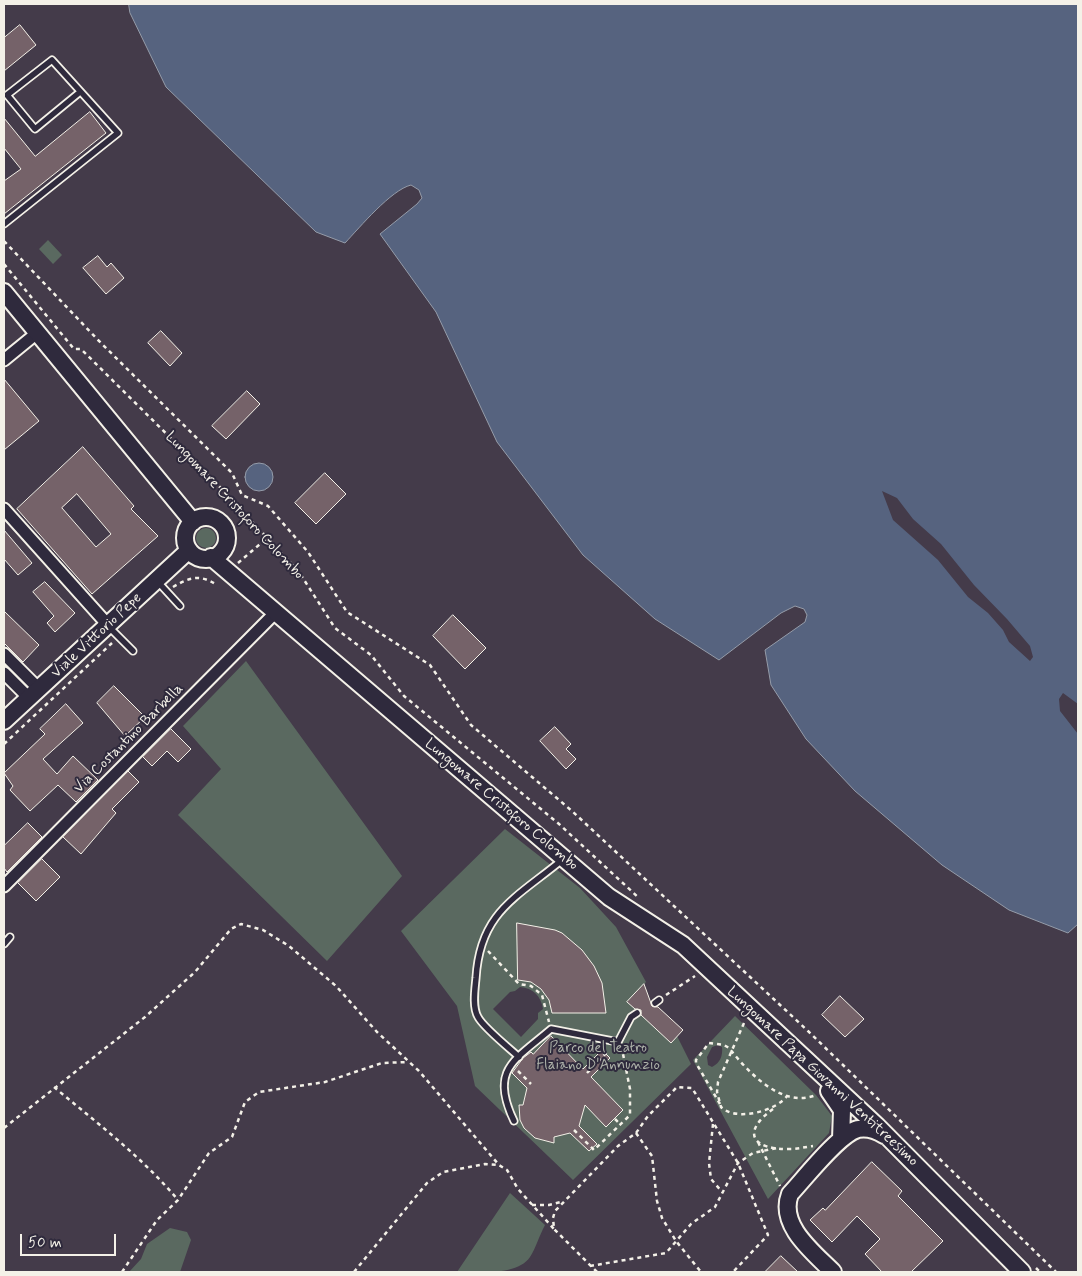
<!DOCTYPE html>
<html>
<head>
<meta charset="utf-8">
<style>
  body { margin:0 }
  #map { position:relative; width:1082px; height:1276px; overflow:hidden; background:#443b4a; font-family:Mynerve,sans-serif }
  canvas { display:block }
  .frame { position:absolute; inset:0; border:5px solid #f4f1e8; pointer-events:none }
  .scale { position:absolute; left:20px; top:1234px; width:96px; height:22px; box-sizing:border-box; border:2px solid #f4f1e8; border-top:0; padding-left:6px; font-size:15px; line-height:18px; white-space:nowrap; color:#f4f1e8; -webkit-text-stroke:4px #2f2a3d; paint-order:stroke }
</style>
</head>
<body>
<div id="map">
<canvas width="1082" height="1276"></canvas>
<div class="frame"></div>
<div class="scale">50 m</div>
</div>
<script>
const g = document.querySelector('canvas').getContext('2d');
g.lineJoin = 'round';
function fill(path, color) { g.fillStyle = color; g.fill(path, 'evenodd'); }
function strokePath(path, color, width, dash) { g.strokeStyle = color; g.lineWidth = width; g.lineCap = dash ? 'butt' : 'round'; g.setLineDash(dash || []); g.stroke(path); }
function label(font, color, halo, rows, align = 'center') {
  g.font = font + ' Mynerve,sans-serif'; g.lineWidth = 4; g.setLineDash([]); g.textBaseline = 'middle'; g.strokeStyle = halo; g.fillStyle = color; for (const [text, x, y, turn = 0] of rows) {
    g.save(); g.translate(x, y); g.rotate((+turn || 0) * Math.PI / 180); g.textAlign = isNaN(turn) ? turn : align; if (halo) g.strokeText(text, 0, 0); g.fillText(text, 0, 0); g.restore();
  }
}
const green = new Path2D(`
  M 48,240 L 62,255 L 53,264 L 39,249 Z
  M196 538a10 10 0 1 1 20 0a10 10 0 1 1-20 0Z
  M 246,661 L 402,876 L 327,961 L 178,815 L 221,769 L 183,726 Z
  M 505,829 L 580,888 L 616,927 L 646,982 L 634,995 L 677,1036 L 691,1064 L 573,1180 L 475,1086 L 457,1006 L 401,931 ZM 520,987 C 533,988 541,996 543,1009 L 538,1013 L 538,1019 L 521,1037 L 493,1009 L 510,992 L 515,991 Z
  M 735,1016 L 816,1095 L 832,1116 L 829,1133 L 768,1199 L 693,1060 ZM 718,1045 L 722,1047 C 723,1056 720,1063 712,1067 L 708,1065 L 707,1057 L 712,1047 Z
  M 510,1193 L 545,1225 C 539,1236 536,1248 530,1257 C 517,1276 478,1272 457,1272 Z
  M 170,1228 L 187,1232 L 191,1240 L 180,1272 L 129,1272 L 141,1259 L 147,1244 Z`);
const water = new Path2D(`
  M 129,4 L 1078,4 L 1078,924 L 1068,933 L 1009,910 L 942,865 L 855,791 L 806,739 L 771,685 L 765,650 L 805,622 L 807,615 L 804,609 L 795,606 L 781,613 L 719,660 L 655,619 L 583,555 L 497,442 L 436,312 L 380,234 L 417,204 L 422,198 L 419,190 L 411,185 C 391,190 360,227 345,243 L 316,232 L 166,87 L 130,13 Z
  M245 477a14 14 0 1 1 28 0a14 14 0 1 1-28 0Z`);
const pier = new Path2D(`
  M 882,491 L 897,498 L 913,519 L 941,544 L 974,585 L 1007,619 L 1030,646 L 1033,657 L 1030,661 L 1009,642 L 1003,630 L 988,613 L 968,597 L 938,560 L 893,520 Z
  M 1063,693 L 1078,704 L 1078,734 L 1060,711 L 1059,699 Z`);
const building = new Path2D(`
  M 20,25 L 36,45 L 4,71 L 4,38 Z
  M 90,112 L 106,133 L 4,214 L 4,181 L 21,169 L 4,148 L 4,118 L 35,156 Z
  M 98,256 L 107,267 L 111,263 L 124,278 L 106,294 L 83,268 Z
  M 161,331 L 182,353 L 170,366 L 148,343 Z
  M 4,379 L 39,421 L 4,450 Z
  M 247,391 L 260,404 L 226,439 L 212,426 Z
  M 83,447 L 134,506 L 131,509 L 158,536 L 92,594 L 17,509 ZM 77,494 L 111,534 L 96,547 L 62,508 Z
  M 325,473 L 346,494 L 316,524 L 295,503 Z
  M 4,530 L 32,563 L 18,575 L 4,559 Z
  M 45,582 L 75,613 L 55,632 L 47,623 L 54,616 L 33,592 Z
  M 4,611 L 39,645 L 23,662 L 4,643 Z
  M 453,615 L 486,648 L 465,669 L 433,636 Z
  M 114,686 L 145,717 L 125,736 L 97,703 Z
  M 66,704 L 83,723 L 43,759 L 57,774 L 73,756 L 98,780 L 76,802 L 58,785 L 30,811 L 10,790 L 13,786 L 4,773 L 45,734 L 40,729 Z
  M 555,727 L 571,744 L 566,749 L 576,759 L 566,769 L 540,741 Z
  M 171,729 L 191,749 L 178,762 L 167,751 L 152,766 L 143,757 Z
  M 128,771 L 139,782 L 112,809 L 116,813 L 81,854 L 63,837 Z
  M 28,823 L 42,837 L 7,872 L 4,868 L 4,846 Z
  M 42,859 L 60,877 L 36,901 L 18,883 Z
  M 517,923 L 555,930 L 562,933 L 582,950 L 594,966 L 602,983 L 606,1013 L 552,1013 L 549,1000 L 541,989 L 531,982 L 518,980 Z
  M 644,984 L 652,1006 L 658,1007 L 683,1030 L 671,1043 L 641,1015 L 641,1010 L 635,1009 L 627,1002 Z
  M 840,996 L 864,1019 L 845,1037 L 822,1015 Z
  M 551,1036 L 583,1069 L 602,1050 L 610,1058 L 591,1077 L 623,1110 L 606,1127 L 585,1105 L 579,1126 L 597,1144 L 589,1151 L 570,1133 L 554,1137 L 554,1143 L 535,1138 L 524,1128 L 520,1120 L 519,1105 L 523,1105 L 527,1088 L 512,1073 L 523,1058 L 531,1052 L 533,1054 Z
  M 872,1162 L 902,1191 L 898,1196 L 943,1241 L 911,1272 L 882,1272 L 865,1254 L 880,1239 L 857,1216 L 832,1242 L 810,1220 L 823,1208 L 825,1210 Z
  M 781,1256 L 798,1272 L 765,1272 Z`);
const path = new Path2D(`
  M 4,241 L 98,340 L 232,473 L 242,495 L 268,506 L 308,552 L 347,612 L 430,665 L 471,725 L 572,811 L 630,865 L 808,1031 L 1056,1272
  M 4,264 L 74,349 L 81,349 L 218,485 L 299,572 L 335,628 L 371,655 L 404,696 L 559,824 L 639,898
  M 238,563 L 267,538
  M 173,587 C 190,577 200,574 217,585
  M 4,744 L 112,643
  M 488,951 L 519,984 L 531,986 L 542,995 L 549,1022
  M 666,995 L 695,976
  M 744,1023 L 718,1082 L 717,1092 L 721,1107 C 736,1122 776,1111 787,1096
  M 518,1071 L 531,1084
  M 587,1073 L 609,1050
  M 54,1087 C 97,1123 142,1157 178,1200
  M 720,1104 L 696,1063 L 696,1060 L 709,1043 L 724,1045 L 729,1048 C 748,1072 782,1109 816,1095
  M 773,1109 C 740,1133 753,1150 790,1149 C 798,1149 805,1147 813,1146
  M 615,1119 L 621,1125
  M 713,1124 L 709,1163 L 711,1179 L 723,1193
  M 4,1128 L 145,1017 L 195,972 L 231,929 L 241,924 L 263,930 L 289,946 L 336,986 L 377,1032 L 419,1071 L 499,1165 L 507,1170 L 518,1189 L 554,1229
  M 574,1130 L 594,1150 L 630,1115 L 630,1089 L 622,1049
  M 636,1133 L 652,1156 L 657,1201 L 662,1218 L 676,1241 L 701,1272
  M 758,1142 L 780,1186
  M 532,1205 L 549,1205 L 561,1202
  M 590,1266 L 666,1253 L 691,1224 L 715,1207 L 738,1163 L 753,1153 L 777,1148
  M 1036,1268 L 1040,1272
  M 122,1272 L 157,1220 L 178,1200 L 209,1153 L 232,1137 L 245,1102 L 259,1092 L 325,1082 L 382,1063 L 408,1062
  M 354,1272 L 427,1183 L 443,1172 L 485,1164 L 499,1165
  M 597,1272 L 554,1229 L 553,1218 L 555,1211 L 618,1146 L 636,1133 L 648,1116 L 677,1087 L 692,1088 L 738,1163 L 768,1235 L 733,1272`);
const lane = new Path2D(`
  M 4,224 L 118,133 L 52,60 L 7,95 L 35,129 L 80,92
  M 158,582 L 180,606
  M 109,627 L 133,651
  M 4,944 L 10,937
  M 655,1003 L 659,1000
  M 519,1057 C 509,1048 483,1027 478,1017 C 472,1007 475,989 476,978 C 480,912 516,898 562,860
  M 514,1121 C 489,1069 515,1060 551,1029 L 618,1042 L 631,1017 L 637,1013`);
const street = new Path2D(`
  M 4,360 L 37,333
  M 4,509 L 108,625
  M 4,654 L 39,689
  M 4,673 L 29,698
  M 4,886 L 275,613`);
const secondary = new Path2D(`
  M 4,292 L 193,522
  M185 538a21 21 0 1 1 42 0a21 21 0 1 1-42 0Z
  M 211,557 L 609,897 L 683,945 L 876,1125 L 1022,1272
  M 4,721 L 189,550
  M 829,1091 L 842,1110 L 841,1139
  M 833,1272 C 813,1252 778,1225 790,1194 C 805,1178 839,1134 858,1129 C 868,1127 876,1130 884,1135`);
const streetNames = [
  ["Lungomare Cristoforo Colombo",234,506,47],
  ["Viale Vittorio Pepe",97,636,-43],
  ["Via Costantino Barbella",129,739,-45],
  ["Lungomare Cristoforo Colombo",501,805,40],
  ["Lungomare Papa Giovanni Ventitreesimo",822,1077,43]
];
const parkNames = [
  ["Parco del Teatro",598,1049],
  ["Flaiano D'Annunzio",598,1066]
];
fill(green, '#5a6960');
fill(water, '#56637f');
strokePath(water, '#959ca9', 1);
fill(pier, '#443b4a');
fill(building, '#756269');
strokePath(building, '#f4f1e8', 1);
strokePath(lane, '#f4f1e8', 9);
strokePath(street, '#f4f1e8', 15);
strokePath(secondary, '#f4f1e8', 20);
strokePath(path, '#f4f1e8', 2.5, [4, 4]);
strokePath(lane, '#2f2a3d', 5.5);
strokePath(street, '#2f2a3d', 11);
strokePath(secondary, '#2f2a3d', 16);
label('15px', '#f4f1e8', '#2f2a3d', streetNames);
label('15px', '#afb4ab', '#2f2a3d', parkNames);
</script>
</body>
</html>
